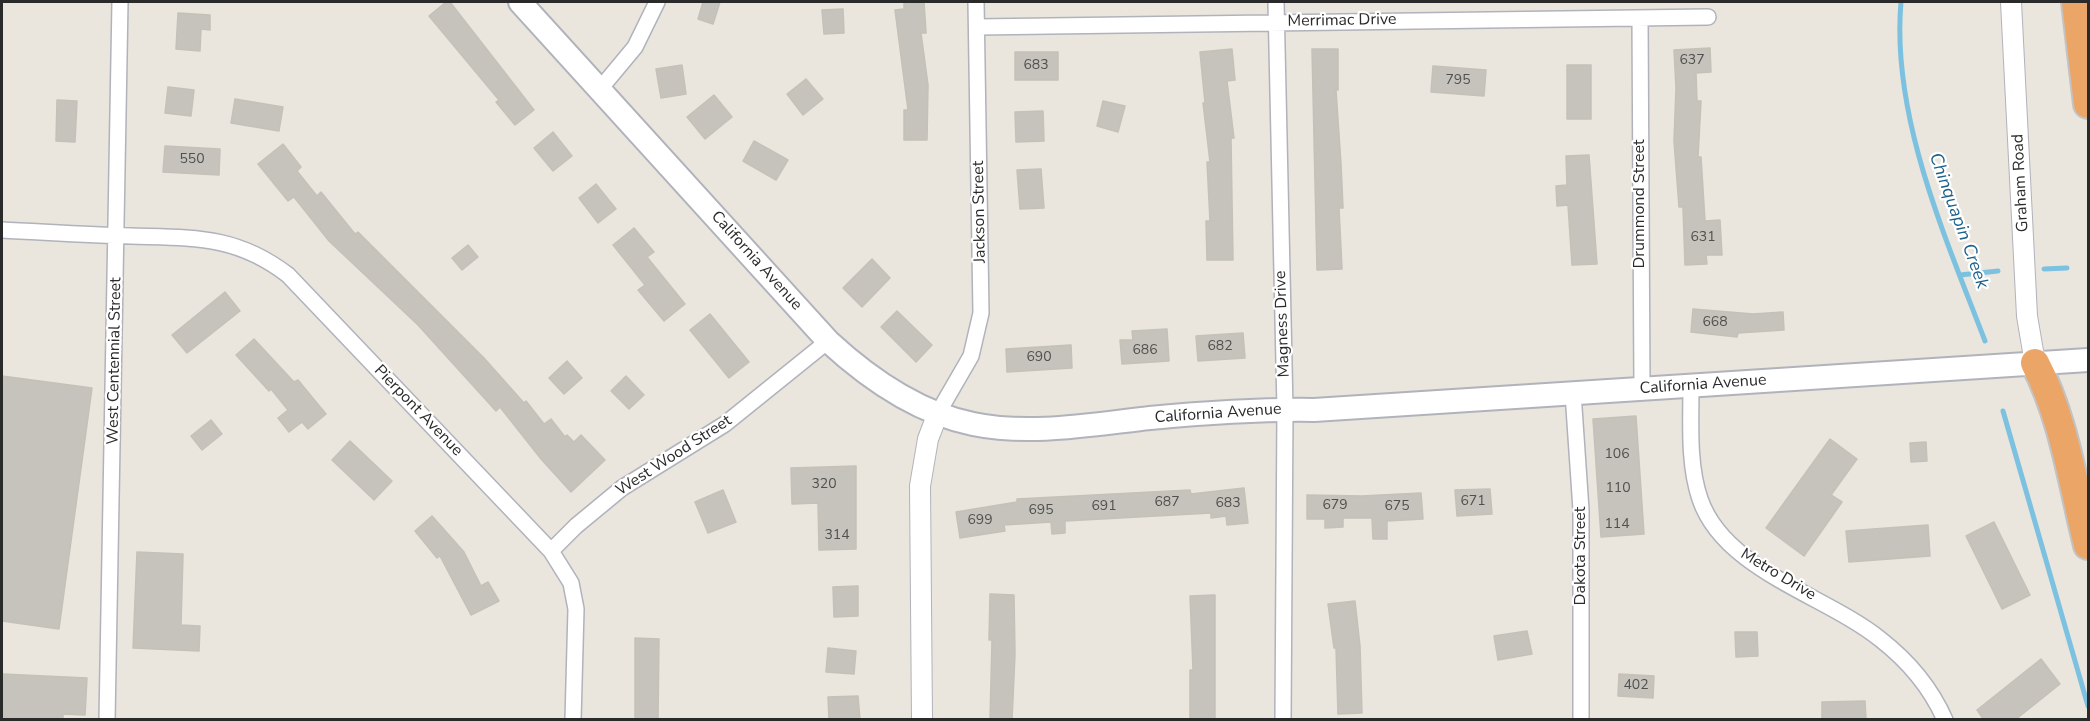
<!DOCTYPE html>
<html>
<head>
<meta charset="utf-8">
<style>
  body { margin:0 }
  #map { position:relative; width:2090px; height:721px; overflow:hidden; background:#eae5dd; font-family:"Nunito Sans",sans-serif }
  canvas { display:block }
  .frame { position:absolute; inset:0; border:3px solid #2a2a2a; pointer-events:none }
</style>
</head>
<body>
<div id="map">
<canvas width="2090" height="721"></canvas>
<div class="frame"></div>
</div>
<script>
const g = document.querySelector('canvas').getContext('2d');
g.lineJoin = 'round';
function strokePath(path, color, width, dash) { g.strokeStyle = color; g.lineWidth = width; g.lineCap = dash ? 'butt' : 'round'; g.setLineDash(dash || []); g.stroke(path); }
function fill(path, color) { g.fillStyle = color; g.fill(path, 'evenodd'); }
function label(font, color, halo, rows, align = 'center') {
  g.font = font + ' "Nunito Sans",sans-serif'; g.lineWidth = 4.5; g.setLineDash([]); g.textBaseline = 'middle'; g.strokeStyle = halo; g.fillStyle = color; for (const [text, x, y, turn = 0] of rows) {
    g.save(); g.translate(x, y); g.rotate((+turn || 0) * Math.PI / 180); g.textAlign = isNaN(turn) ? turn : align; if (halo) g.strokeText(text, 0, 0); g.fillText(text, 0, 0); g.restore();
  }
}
const stream = new Path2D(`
  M 1901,2 C 1891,116 1945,236 1985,341
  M 2044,269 L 2067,268
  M 1960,275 L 1998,271
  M 2003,411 L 2088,706`);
const building = new Path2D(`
  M 446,2 L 450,2 L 534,110 L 515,125 L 496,102 L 499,100 L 429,16 Z
  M 703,2 L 720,2 L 713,24 L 698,19 Z
  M 904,2 L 924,2 L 926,33 L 921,33 L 928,85 L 927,140 L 904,140 L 904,110 L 908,110 L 895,10 L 904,9 Z
  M 843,9 L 844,33 L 824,34 L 822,10 Z
  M 178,13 L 210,15 L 210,30 L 201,29 L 200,51 L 176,49 Z
  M 1710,48 L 1711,72 L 1696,73 L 1697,101 L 1701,101 L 1698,157 L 1701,157 L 1705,221 L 1720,220 L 1722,255 L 1706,255 L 1707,264 L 1685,265 L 1683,207 L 1679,207 L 1674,141 L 1676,88 L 1674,50 Z
  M 1232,49 L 1235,80 L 1227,81 L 1234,138 L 1231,138 L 1233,260 L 1207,260 L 1206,221 L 1210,221 L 1207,162 L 1210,162 L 1203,103 L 1205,103 L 1200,52 Z
  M 1312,49 L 1338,49 L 1338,90 L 1336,90 L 1341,164 L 1343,208 L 1339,208 L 1342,269 L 1317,270 Z
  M 1015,52 L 1058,52 L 1058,80 L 1015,80 Z
  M 682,65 L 686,94 L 661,98 L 656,69 Z
  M 1567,65 L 1591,65 L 1591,119 L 1567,119 Z
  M 1433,66 L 1486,70 L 1484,96 L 1431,92 Z
  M 806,79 L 823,99 L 803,115 L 787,94 Z
  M 168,87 L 194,90 L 191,116 L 165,113 Z
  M 714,95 L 732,117 L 705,139 L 687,117 Z
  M 235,99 L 283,107 L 279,131 L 231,123 Z
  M 57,100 L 77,101 L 75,142 L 56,141 Z
  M 1103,101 L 1125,106 L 1118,132 L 1097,126 Z
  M 1043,111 L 1044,141 L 1016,142 L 1015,112 Z
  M 553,132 L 572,156 L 553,171 L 534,148 Z
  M 754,141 L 788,160 L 776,180 L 743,161 Z
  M 283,144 L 301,167 L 297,171 L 317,196 L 321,192 L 355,234 L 358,232 L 484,358 L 524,403 L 526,401 L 544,424 L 551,419 L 565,437 L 567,435 L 574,442 L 581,435 L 605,460 L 571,492 L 541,459 L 500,407 L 496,411 L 418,325 L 329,241 L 294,197 L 288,201 L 258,164 Z
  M 165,146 L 220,149 L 219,175 L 163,172 Z
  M 1589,155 L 1597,264 L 1572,265 L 1568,205 L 1557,206 L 1556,186 L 1567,185 L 1566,156 Z
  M 1041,169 L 1044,208 L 1020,209 L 1017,170 Z
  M 596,184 L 616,209 L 598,223 L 579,198 Z
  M 634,228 L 654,252 L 647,257 L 685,304 L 664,321 L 638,290 L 645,285 L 613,245 Z
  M 468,245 L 478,257 L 462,270 L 452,258 Z
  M 872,259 L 890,278 L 862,307 L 843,288 Z
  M 225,292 L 240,311 L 187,353 L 172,335 Z
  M 1693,309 L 1753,314 L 1783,312 L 1784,330 L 1738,333 L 1737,337 L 1691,332 Z
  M 897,311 L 932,345 L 916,362 L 881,327 Z
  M 710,314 L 749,362 L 729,378 L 690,330 Z
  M 1167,329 L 1169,361 L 1122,364 L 1120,340 L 1133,340 L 1132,331 Z
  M 1243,333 L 1245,358 L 1198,361 L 1196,336 Z
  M 254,339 L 294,382 L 298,380 L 326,414 L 308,429 L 302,422 L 289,432 L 278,418 L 288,410 L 271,389 L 269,391 L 236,355 Z
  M 1071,345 L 1072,368 L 1007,372 L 1006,349 Z
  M 567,361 L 582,378 L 564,394 L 549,378 Z
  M 2,376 L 92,388 L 59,629 L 2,621 Z
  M 626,376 L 644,395 L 629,409 L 611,391 Z
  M 1636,416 L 1644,534 L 1601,537 L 1593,419 Z
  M 211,420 L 222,434 L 202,450 L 191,436 Z
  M 1830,439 L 1857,459 L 1831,495 L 1842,502 L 1804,556 L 1766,528 Z
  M 350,441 L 392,481 L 374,500 L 332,460 Z
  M 1926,442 L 1927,461 L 1911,462 L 1910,443 Z
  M 856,466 L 856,549 L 819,550 L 818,503 L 792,504 L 791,468 Z
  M 1244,488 L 1248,523 L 1227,525 L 1226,516 L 1211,518 L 1211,513 L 1065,521 L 1065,533 L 1052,534 L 1051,522 L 1004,525 L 1005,531 L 960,538 L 956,512 L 1017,502 L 1017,499 L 1190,490 L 1191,494 Z
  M 1490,489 L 1492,514 L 1457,516 L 1455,490 Z
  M 723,490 L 736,522 L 708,533 L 695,502 Z
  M 1421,493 L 1423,519 L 1387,521 L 1387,539 L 1373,539 L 1372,518 L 1343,518 L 1343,527 L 1325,528 L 1325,519 L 1307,519 L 1307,495 L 1362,496 Z
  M 432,516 L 464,552 L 481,586 L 488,582 L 499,601 L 471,615 L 440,556 L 437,558 L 415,531 Z
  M 1994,522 L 2030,595 L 2002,609 L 1966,536 Z
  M 1928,525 L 1930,556 L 1849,562 L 1846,531 Z
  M 137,552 L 183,554 L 181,625 L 200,626 L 199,651 L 133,648 Z
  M 858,586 L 858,616 L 834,617 L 833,587 Z
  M 990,594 L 1014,595 L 1015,654 L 1012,720 L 990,720 L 992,640 L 989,640 Z
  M 1215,595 L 1215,719 L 1190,719 L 1190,670 L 1193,670 L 1190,596 Z
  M 1355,601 L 1360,646 L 1362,713 L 1338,714 L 1336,648 L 1334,648 L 1328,604 Z
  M 1527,631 L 1532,654 L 1498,660 L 1494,636 Z
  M 1735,632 L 1757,632 L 1758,656 L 1736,657 Z
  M 635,638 L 659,639 L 658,720 L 635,720 Z
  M 828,648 L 856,651 L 854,674 L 826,672 Z
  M 2041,659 L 2060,684 L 2015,720 L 1984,720 L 1977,710 Z
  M 2,674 L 87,678 L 85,715 L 63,714 L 63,720 L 2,720 Z
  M 1619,674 L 1654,676 L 1653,698 L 1618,696 Z
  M 858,696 L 860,720 L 829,720 L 828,697 Z
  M 1865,701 L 1866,720 L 1822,720 L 1822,702 Z`);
const minor = new Path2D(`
  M 1276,2 L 1285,409 L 1283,720
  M 1640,18 L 1642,389
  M 977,27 L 1708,17
  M 600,89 L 635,47 L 657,2
  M 2,230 C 45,232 88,235 131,236 C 193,238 236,235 288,275 L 551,551 L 571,583 L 576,609 L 573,720
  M 1691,386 C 1691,423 1688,464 1700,499 C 1724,570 1825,595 1880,639 C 1907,660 1931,688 1945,720
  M 1573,393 L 1581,510 L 1581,720
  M 938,413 L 971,356 L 981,313 L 976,2
  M 551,551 L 576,526 L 622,488 L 725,424 L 828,341
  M 107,720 L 120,2`);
const tertiary = new Path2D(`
  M 2011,2 L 2027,316 L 2035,363
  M 922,720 L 920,486 L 928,439 L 938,413`);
const secondary = new Path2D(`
  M 520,2 L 828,341 C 868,378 919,413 973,424 C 1030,436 1094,424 1150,418 C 1205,413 1259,409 1314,410 L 2088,360`);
const motorway = new Path2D(`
  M 2076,2 L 2088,104
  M 2035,363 C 2064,418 2073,485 2088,545`);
const numberNames = [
  ["637",1692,61],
  ["683",1036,66],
  ["795",1458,81],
  ["550",192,160],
  ["631",1703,238],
  ["668",1715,323],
  ["682",1220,347],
  ["686",1145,351],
  ["690",1039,358],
  ["106",1617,455],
  ["320",824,485],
  ["110",1618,489],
  ["671",1473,502],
  ["687",1167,503],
  ["683",1228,504],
  ["679",1335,506],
  ["691",1104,507],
  ["675",1397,507],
  ["695",1041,511],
  ["699",980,521],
  ["114",1617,525],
  ["314",837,536],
  ["402",1636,686]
];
const streetNames = [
  ["Merrimac Drive",1342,21,-1],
  ["Graham Road",2021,183,-93],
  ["Drummond Street",1640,204,-90],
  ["Jackson Street",980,212,-91],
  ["California Avenue",756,261,48],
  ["Magness Drive",1283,324,-92],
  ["West Centennial Street",115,361,-89],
  ["California Avenue",1703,385,-4],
  ["Pierpont Avenue",418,411,46],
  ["California Avenue",1218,414,-4],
  ["West Wood Street",674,456,-33],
  ["Dakota Street",1581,556,-90],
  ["Metro Drive",1778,575,31]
];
const waterNames = [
  ["Chinquapin Creek",1958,221,70]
];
strokePath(stream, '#7cc2e0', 5);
fill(building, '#c6c3bc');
strokePath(building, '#c5c1b7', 1.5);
strokePath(minor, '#b1b3bc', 18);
strokePath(tertiary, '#b1b3bc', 22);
strokePath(secondary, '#b1b3bc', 26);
strokePath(motorway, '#c3c3c3', 32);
strokePath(minor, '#fff', 15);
strokePath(tertiary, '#fff', 20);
strokePath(secondary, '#fff', 22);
strokePath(motorway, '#eba567', 28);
label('14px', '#51504e', null, numberNames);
label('16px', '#2a2a2a', '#fff', streetNames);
label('italic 18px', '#1d618b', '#fff', waterNames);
</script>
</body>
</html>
